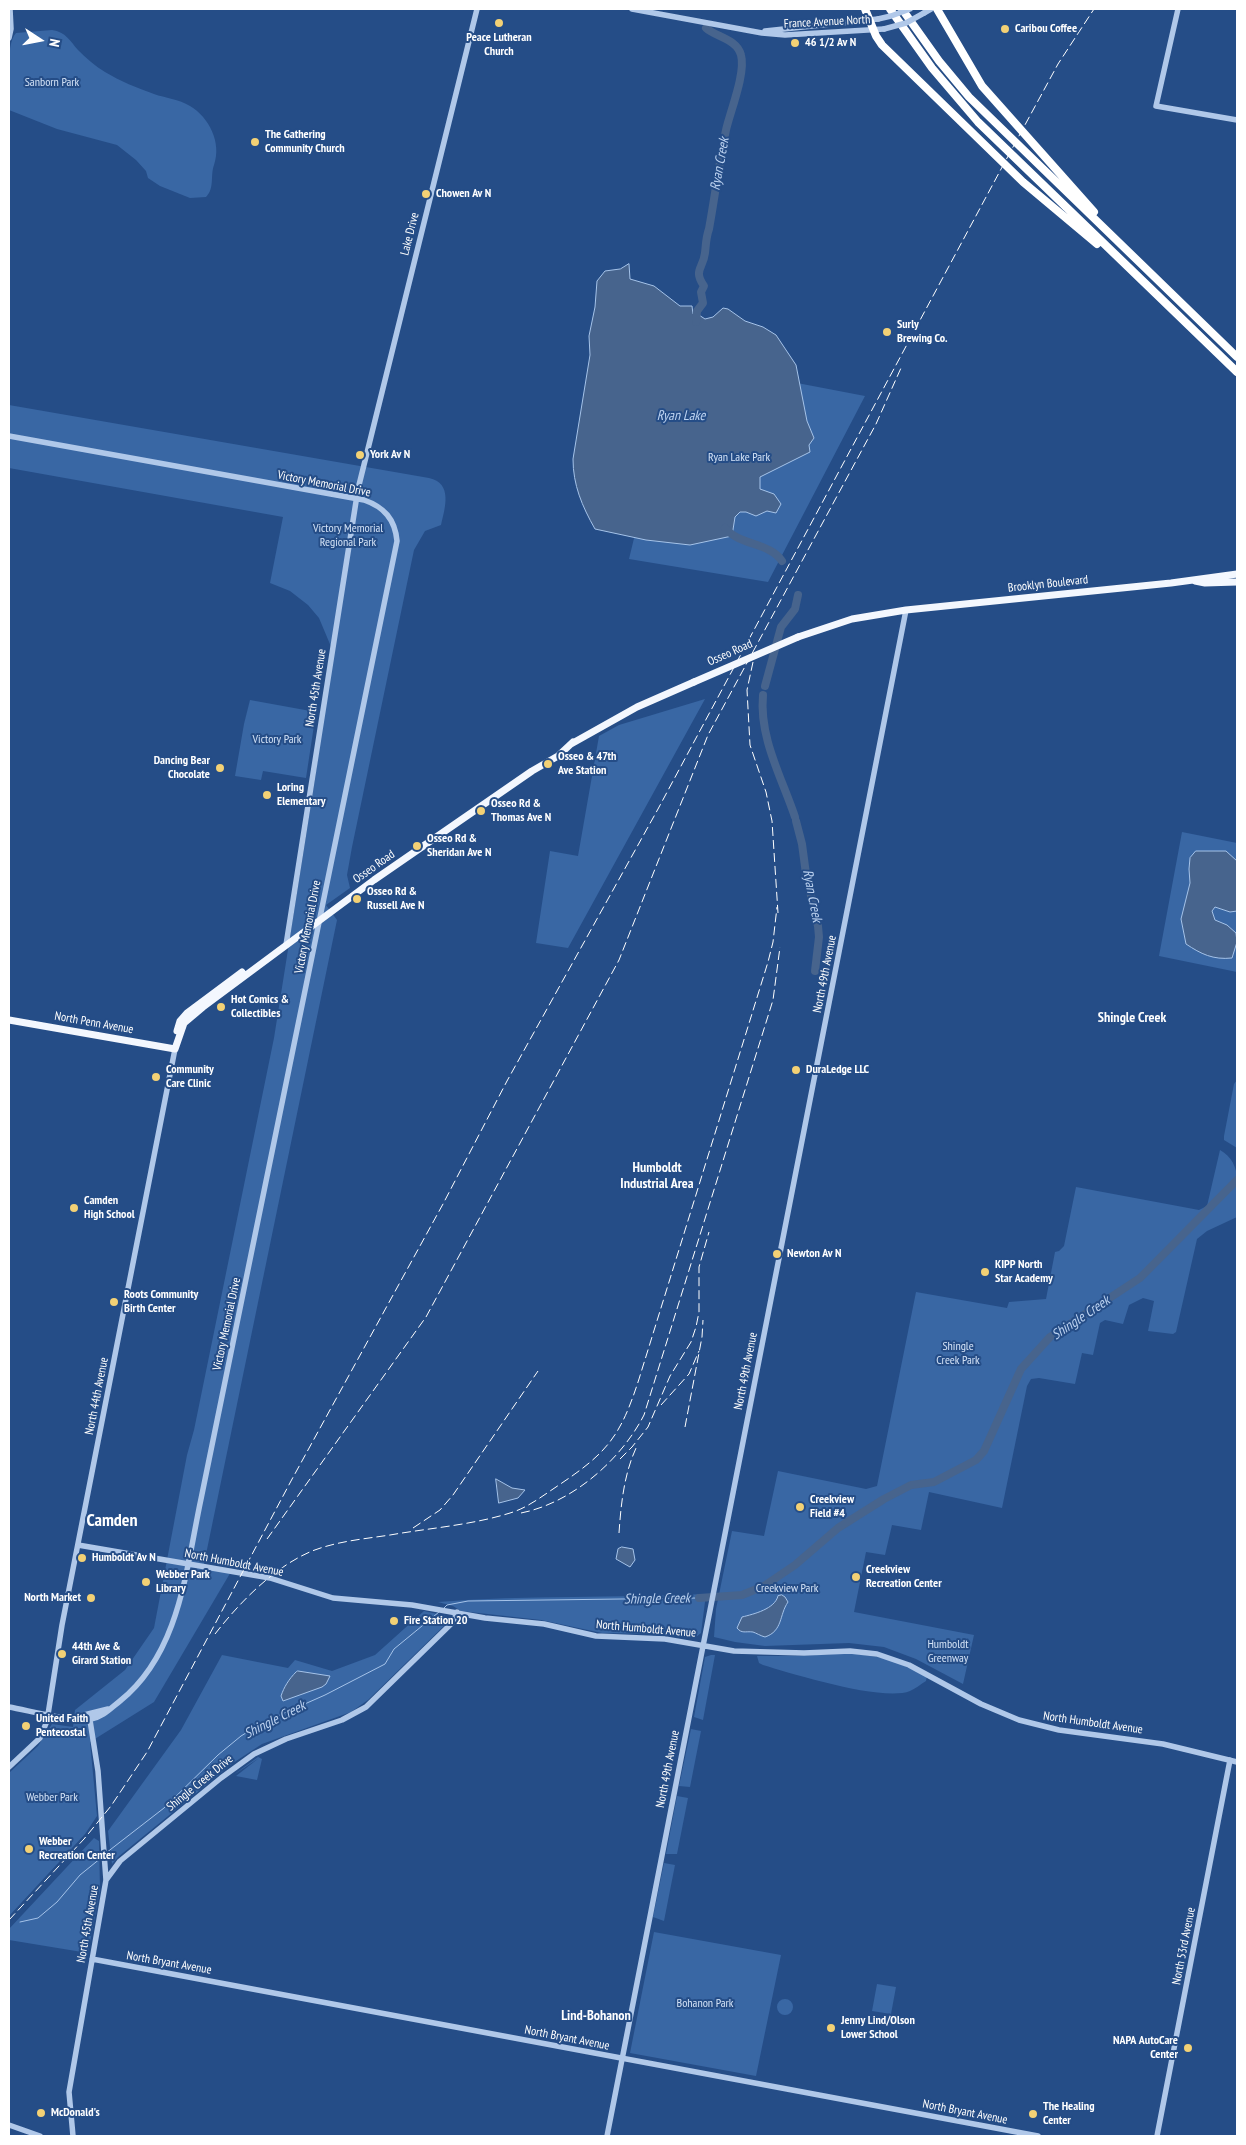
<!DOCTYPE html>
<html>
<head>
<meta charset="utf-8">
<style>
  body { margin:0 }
  #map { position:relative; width:1246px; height:2145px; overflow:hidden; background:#254d87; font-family:"PT Sans Narrow",sans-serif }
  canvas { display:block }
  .frame { position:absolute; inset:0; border:10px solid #fff; pointer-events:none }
  .north { position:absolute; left:15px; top:15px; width:50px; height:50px; -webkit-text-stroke:4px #254d87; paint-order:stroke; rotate:101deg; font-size:14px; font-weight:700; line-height:20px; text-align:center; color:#fff }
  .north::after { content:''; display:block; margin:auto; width:18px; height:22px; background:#fff; clip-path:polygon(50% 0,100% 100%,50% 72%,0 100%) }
</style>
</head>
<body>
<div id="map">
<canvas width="1246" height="2145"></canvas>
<div class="frame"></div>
<div class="north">N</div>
</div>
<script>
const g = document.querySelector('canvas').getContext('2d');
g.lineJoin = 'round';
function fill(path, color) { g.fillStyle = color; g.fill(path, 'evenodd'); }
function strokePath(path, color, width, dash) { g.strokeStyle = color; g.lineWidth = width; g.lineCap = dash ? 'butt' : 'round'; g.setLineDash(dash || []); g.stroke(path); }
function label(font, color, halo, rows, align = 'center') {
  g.font = font + ' "PT Sans Narrow",sans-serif'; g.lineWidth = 4; g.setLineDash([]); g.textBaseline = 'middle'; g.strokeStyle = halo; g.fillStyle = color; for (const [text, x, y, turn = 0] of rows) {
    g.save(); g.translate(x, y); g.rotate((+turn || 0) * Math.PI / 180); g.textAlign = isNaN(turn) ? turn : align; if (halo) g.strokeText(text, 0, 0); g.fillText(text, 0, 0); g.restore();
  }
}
const green = new Path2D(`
  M 52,30 C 66,32 70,41 78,50 C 86,58 95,66 105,72 C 120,81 137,88 154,94 C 165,98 179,99 190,106 C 209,117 222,143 214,165 C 210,176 215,188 206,197 L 190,198 L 160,186 L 148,178 L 146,171 L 136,160 L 117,145 L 57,129 L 9,110 C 9,94 5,44 16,33 Z
  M 677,360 L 865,396 L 768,582 L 629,559 Z
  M 9,405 L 429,478 C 453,483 445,508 441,525 L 425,531 L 414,550 L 352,847 L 347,875 L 350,888 L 326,905 L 337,920 L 204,1564 L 232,1570 L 154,1702 L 90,1742 L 97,1816 L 85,1834 L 9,1916 L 9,1773 L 38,1746 L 52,1724 L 73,1727 L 75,1710 L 125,1670 L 154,1628 L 187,1455 L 194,1430 L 274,1038 L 315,779 L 332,649 L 319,618 L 308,605 L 290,591 L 270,583 L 283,517 L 9,468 Z
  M 705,699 L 568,948 L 536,943 L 550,851 L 578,856 L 599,736 L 619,725 Z
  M 250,700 L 316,712 L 306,778 L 263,771 L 261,780 L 235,776 L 244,724 Z
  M 1182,832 L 1237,843 L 1237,972 L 1159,956 Z
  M 1237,1080 L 1237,1148 L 1224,1140 L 1224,1136 L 1234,1084 Z
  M 1220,1150 C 1244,1163 1237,1193 1237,1217 L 1207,1231 L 1197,1239 L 1176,1332 L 1173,1334 L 1148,1331 L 1154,1301 L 1143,1298 L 1129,1305 L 1123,1324 L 1105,1320 L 1100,1323 L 1093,1355 L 1082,1353 L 1075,1384 L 1039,1378 L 1031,1379 L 1027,1386 L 1002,1508 L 929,1492 L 921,1530 L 892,1525 L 885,1555 L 866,1552 L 854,1612 L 974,1635 L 963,1684 L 916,1659 L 884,1647 L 849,1643 L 765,1646 L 735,1642 L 714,1637 L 716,1609 L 732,1531 L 764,1536 L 778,1471 L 866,1489 L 877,1486 L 916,1292 L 1007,1308 L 1009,1302 L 1046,1299 L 1055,1252 L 1059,1251 L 1064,1246 L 1076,1187 L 1199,1210 L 1207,1206 Z
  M 706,1594 L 701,1633 L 696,1637 L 653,1634 L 602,1633 L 541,1620 L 461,1611 L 453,1606 L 438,1602 C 527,1595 617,1598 706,1594 Z
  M 424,1611 L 446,1616 L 449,1621 L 368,1700 L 351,1712 L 262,1744 L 233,1763 L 118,1857 L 112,1864 L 108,1831 L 181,1730 L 222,1655 L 288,1668 L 295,1660 L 332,1671 L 375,1655 Z
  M 851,1653 L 890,1659 L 927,1676 L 926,1681 C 921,1684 915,1689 910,1691 C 883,1702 793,1674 763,1665 L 759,1663 L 757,1656 L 800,1656 Z
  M 711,1655 L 715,1655 L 703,1720 L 694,1717 L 705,1657 Z
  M 691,1729 L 701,1731 L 690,1787 L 679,1786 Z
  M 258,1757 L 262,1759 L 257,1780 L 236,1776 L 259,1758 L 235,1774 L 236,1773 Z
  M 677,1796 L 688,1798 L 677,1854 L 666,1854 Z
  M 94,1838 L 99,1841 L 100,1890 L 88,1953 L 9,1940 L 9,1929 Z
  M 664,1863 L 675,1865 L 664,1921 L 653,1917 Z
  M 654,1932 L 781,1955 L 756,2076 L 630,2053 Z
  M 877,1984 L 896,1987 L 891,2014 L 872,2011 Z
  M777 2007a8 8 0 1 1 16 0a8 8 0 1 1-16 0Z`);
const water = new Path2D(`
  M 629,264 L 630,279 L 654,286 L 680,306 L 692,306 L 693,314 L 696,313 L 705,319 L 713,317 L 723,308 L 728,309 L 745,321 L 763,327 L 776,335 L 796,365 L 807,421 L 814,438 L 809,445 L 810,452 L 760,477 L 760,489 L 774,494 L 781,504 L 776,513 L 767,511 L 756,516 L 746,512 L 740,512 L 735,517 L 732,536 L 690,545 L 646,540 L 595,529 C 582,506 573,485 573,459 L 590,355 L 589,336 L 595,307 L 597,281 L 605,271 L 620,269 Z
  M 1196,851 L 1226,851 L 1237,861 L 1237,911 L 1230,912 L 1215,907 L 1212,911 L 1215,920 L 1227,925 L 1236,933 L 1237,942 L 1232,958 C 1213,960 1201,954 1186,944 L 1181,919 L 1190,883 L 1189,869 L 1190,858 Z
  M 496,1479 L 512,1488 L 525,1490 L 518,1498 L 499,1503 Z
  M 622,1547 L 633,1549 L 635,1560 L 630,1567 L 616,1559 L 618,1549 Z
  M 782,1595 L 785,1597 L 788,1602 C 779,1615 783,1631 765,1637 C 761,1636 756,1633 753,1632 C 745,1631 742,1634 737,1628 L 742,1617 C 754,1614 775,1609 778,1596 Z
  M 298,1671 L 330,1676 L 326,1684 L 322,1687 L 283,1701 L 281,1696 C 284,1687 289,1679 296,1672 Z`);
const stream = new Path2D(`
  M 444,1608 L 447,1605 L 468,1601 L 699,1598
  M 106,1853 L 164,1808 L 218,1755 L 241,1736 L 264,1722 L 325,1695 L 385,1664 L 394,1649 L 439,1612
  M 20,1922 L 38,1918 L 57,1902 L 80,1875 L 101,1858`);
const river = new Path2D(`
  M 696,322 L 697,311 L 703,303 L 701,292 L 704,286 C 693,270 703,269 705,253 C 706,244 706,237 709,229 C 715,196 719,163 726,130 C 730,112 746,73 741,55 C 737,39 716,37 706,28
  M 725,528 C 740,546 769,542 782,561
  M 765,686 L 781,627 L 795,609 L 798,595
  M 763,695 C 759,738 782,778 795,817
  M 796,821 L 802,844 L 806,874 L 818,926 L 819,937 L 815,971
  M 699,1598 L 742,1595 L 764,1586 L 795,1565 L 838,1528 L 884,1499 L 911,1485 L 934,1482 L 976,1460 L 984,1451 L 989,1440 L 1021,1369 L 1050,1337 L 1140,1278 L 1237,1180`);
const minor = new Path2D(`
  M 632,9 L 762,33 L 785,35 L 884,29
  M 1178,9 L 1156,106 L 1237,120
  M 924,13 L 931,9
  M 765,31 L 878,19
  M 9,38 L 11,29 L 10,9
  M 9,436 L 364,500 C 384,507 395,519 397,541 L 201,1499 C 186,1569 180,1653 120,1701 C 111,1708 103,1717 91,1719 C 70,1722 31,1711 9,1707
  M 286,945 L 358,489 L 477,9
  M 78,1545 L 270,1578 L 333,1598 L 412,1605 L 485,1618 L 544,1624 L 596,1636 L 665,1639 L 734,1651 L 804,1653 L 850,1651 L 877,1654 L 909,1665 L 981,1704 L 1019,1720 L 1059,1730 L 1163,1744 L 1237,1762
  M 76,1717 L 108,1709
  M 9,1767 L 40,1738 L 47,1721 L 62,1625 L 175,1049
  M 106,1880 L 120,1861 L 221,1778 L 254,1754 L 286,1739 L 342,1720 L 366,1707 L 453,1622 L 457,1612
  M 92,1959 L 1038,2136
  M 9,2125 L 40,2136
  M 73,2136 L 69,2092 L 106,1880 L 98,1771 L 89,1714
  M 607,2136 L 906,610
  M 1157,2136 L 1230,1760`);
const major = new Path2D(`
  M 1195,581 L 1205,583 L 1237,582
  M 798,637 L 852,619 L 906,610 L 1171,583 L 1237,574
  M 571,744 L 637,707 L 694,682
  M 9,1020 L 175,1049 L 184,1023 L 203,1007 L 374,880 L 532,771 L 558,756 L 573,742
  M 177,1031 L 180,1021 L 187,1013 L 242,972`);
const highway = new Path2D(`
  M 865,9 L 876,36 L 882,45 L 1023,182 L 1097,244
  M 890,9 L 932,68 L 978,122 L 1237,372
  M 902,9 L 939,61 L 969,97 L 1237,357
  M 937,9 L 982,86 L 1094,212`);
const rail = new Path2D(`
  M 753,662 L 747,690 L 750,745 L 766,792 L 772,821 L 778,913
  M 661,1405 L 689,1374 L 699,1351
  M 685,1427 L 702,1337 L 703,1320
  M 620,1459 L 632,1447 L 648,1427 L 670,1376 L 691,1342 L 696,1327 L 699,1312 L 699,1267 L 709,1232
  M 521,1513 C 572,1503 621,1460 644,1415 L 773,1000 L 780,947
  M 413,1528 L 440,1510 L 453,1495 L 538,1371
  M 619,1533 C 621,1504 624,1473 637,1446
  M 267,1539 L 426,1317 L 619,960 L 708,735 L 876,424 L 901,368
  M 215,1634 C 240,1602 274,1567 312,1551 C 338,1541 364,1539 390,1535 C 430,1528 472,1525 510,1513 C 527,1508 541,1497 556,1487 C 607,1453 620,1438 639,1379 L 768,962 L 773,942 L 777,907
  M 9,1920 L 84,1839 L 111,1806 L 147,1752 L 291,1481 L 443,1204 L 507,1081 L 658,809 L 1000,171 L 1058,64 L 1094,9`);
const minorBridge = new Path2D(`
  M 878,19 L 891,16 L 910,9
  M 884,29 L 906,23 L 924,13`);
const majorBridge = new Path2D(`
  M 694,682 L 798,637`);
const markers = [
  [499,23,5,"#f3d175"],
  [1005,29,5,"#f3d175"],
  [795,43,5,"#f3d175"],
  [255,142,5,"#f3d175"],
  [426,194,5,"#f3d175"],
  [887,332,5,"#f3d175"],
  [360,455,5,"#f3d175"],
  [548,764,5,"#f3d175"],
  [220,768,5,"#f3d175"],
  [267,795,5,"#f3d175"],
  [481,811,5,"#f3d175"],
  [417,846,5,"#f3d175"],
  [357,899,5,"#f3d175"],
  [221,1007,5,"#f3d175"],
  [796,1070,5,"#f3d175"],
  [156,1077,5,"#f3d175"],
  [74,1208,5,"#f3d175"],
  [777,1254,5,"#f3d175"],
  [985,1272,5,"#f3d175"],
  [114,1302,5,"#f3d175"],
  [800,1507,5,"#f3d175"],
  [82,1558,5,"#f3d175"],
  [856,1577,5,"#f3d175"],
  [146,1582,5,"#f3d175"],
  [91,1598,5,"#f3d175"],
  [394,1621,5,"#f3d175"],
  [62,1654,5,"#f3d175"],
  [26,1726,5,"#f3d175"],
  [29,1849,5,"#f3d175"],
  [831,2028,5,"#f3d175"],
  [1188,2048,5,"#f3d175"],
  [41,2113,5,"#f3d175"],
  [1033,2114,5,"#f3d175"]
];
const streetNames = [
  ["France Avenue North",827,22,-3],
  ["Lake Drive",410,234,-76],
  ["Victory Memorial Drive",324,484,11],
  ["Brooklyn Boulevard",1048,584,-6],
  ["Osseo Road",730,653,-24],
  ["North 45th Avenue",316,688,-81],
  ["Osseo Road",374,867,-35],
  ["Victory Memorial Drive",308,927,-79],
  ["North 49th Avenue",825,974,-79],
  ["North Penn Avenue",94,1023,10],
  ["Victory Memorial Drive",227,1324,-78],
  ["North 49th Avenue",746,1371,-79],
  ["North 44th Avenue",97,1396,-79],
  ["North Humboldt Avenue",234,1563,11],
  ["North Humboldt Avenue",646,1629,5],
  ["North Humboldt Avenue",1093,1723,8],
  ["North 49th Avenue",668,1769,-79],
  ["Shingle Creek Drive",200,1783,-39],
  ["North 45th Avenue",88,1924,-80],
  ["North 53rd Avenue",1184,1946,-79],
  ["North Bryant Avenue",169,1963,10],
  ["North Bryant Avenue",567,2038,11],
  ["North Bryant Avenue",965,2112,11]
];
const poiNames = [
  ["Caribou Coffee",1015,29],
  ["Peace Lutheran",499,38,"center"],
  ["Church",499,52,"center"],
  ["46 1/2 Av N",805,43],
  ["The Gathering",265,135],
  ["Community Church",265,149],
  ["Chowen Av N",436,194],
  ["Surly",897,325],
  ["Brewing Co.",897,339],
  ["York Av N",370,455],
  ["Osseo & 47th",558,757],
  ["Ave Station",558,771],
  ["Dancing Bear",210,761,"right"],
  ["Chocolate",210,775,"right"],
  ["Loring",277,788],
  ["Elementary",277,802],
  ["Osseo Rd &",491,804],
  ["Thomas Ave N",491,818],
  ["Osseo Rd &",427,839],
  ["Sheridan Ave N",427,853],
  ["Osseo Rd &",367,892],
  ["Russell Ave N",367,906],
  ["Hot Comics &",231,1000],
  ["Collectibles",231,1014],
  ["Community",166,1070],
  ["Care Clinic",166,1084],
  ["DuraLedge LLC",806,1070],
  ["Camden",84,1201],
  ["High School",84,1215],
  ["Newton Av N",787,1254],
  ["KIPP North",995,1265],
  ["Star Academy",995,1279],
  ["Roots Community",124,1295],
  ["Birth Center",124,1309],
  ["Creekview",810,1500],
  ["Field #4",810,1514],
  ["Humboldt Av N",92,1558],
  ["Creekview",866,1570],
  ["Recreation Center",866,1584],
  ["Webber Park",156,1575],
  ["Library",156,1589],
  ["North Market",81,1598,"right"],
  ["Fire Station 20",404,1621],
  ["44th Ave &",72,1647],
  ["Girard Station",72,1661],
  ["United Faith",36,1719],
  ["Pentecostal",36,1733],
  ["Webber",39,1842],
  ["Recreation Center",39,1856],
  ["Jenny Lind/Olson",841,2021],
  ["Lower School",841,2035],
  ["NAPA AutoCare",1178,2041,"right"],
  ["Center",1178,2055,"right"],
  ["The Healing",1043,2107],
  ["Center",1043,2121],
  ["McDonald's",51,2113]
];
const parkNames = [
  ["Sanborn Park",52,83],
  ["Ryan Lake Park",739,458],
  ["Victory Memorial",348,529],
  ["Regional Park",348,543],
  ["Victory Park",277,740],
  ["Shingle",958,1347],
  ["Creek Park",958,1361],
  ["Creekview Park",787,1589],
  ["Humboldt",948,1645],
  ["Greenway",948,1659],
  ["Webber Park",52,1798],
  ["Bohanon Park",705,2004]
];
const waterNames = [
  ["Ryan Creek",720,164,-80],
  ["Ryan Lake",681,416],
  ["Ryan Creek",812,896,79],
  ["Shingle Creek",1081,1318,-34],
  ["Shingle Creek",657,1599,-1],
  ["Shingle Creek",275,1720,-27]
];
const neighbourhoodNames = [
  ["Shingle Creek",1132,1018],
  ["Humboldt",657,1168],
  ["Industrial Area",657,1184],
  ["Lind-Bohanon",596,2016]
];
const districtNames = [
  ["Camden",112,1521]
];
fill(green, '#3967a4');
fill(water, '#47648d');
strokePath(water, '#a5c3e9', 1);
strokePath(stream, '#a5c3e9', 1);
strokePath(river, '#47648d', 8);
strokePath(minor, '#b0c8e9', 5.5);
strokePath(major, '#f3f7fe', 7);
strokePath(highway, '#fff', 8);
strokePath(rail, '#fff', 1, [9, 4]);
strokePath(minorBridge, '#b0c8e9', 5.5);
strokePath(majorBridge, '#f3f7fe', 7);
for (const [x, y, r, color] of markers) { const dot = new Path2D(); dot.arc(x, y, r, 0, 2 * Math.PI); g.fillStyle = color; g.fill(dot); strokePath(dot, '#254d87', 2); }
label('12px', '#fff', '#254d87', streetNames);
label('bold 12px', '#fff', '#254d87', poiNames, 'left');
label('12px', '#d4e3f7', '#254d87', parkNames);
label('italic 14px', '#bcd2f0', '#254d87', waterNames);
label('bold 14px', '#fff', '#254d87', neighbourhoodNames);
label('bold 18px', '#fff', '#254d87', districtNames);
</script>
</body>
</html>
